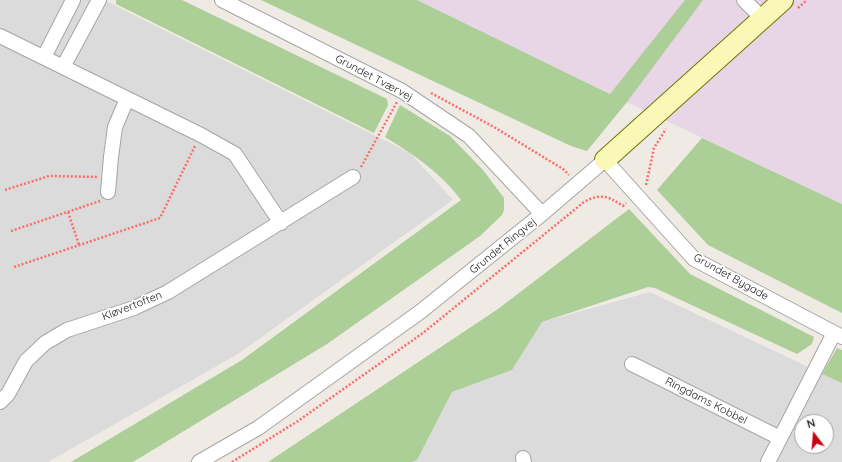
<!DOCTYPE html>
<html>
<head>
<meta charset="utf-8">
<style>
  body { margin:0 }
  #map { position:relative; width:842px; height:462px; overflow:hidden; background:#efeae3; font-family:Quicksand,sans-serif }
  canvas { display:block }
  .north { position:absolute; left:794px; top:414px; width:40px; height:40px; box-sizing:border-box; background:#fff; border:1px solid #a5a5a5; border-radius:50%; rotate:344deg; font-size:11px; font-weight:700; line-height:16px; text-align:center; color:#1e1e1e }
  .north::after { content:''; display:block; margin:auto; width:14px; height:18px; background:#cb000f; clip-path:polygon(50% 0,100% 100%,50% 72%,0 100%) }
</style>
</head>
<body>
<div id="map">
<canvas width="842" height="462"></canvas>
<div class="north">N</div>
</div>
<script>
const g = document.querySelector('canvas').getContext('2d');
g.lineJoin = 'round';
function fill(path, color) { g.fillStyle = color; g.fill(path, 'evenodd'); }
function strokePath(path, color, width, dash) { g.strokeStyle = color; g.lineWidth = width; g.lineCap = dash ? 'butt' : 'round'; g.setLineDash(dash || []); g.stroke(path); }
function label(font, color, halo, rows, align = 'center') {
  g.font = font + ' Quicksand,sans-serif'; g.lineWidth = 3.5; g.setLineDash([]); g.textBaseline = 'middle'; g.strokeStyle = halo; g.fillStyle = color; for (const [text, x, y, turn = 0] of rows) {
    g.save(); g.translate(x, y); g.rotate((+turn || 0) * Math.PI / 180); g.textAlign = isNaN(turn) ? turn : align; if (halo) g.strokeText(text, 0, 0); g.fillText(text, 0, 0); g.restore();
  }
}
const residential = new Path2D(`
  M 0,0 L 104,0 L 410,153 L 453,200 L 238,354 L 48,462 L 0,462 Z
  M 650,292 L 842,383 L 842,462 L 412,462 L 417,460 L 452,392 L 512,370 L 542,322 ZM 802,422 L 826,422 L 826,446 L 802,446 Z`);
const industrial = new Path2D(`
  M 417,0 L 842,0 L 842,204 L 627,102 Z`);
const forest = new Path2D(`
  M 116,0 L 182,0 L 387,99 L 388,105 L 374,133 L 116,4 Z
  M 261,0 L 417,0 L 610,94 L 685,0 L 703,0 L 627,102 L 587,151 L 571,146 Z
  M 400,105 L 450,136 L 483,170 L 504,198 L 504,210 L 502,215 L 480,236 L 327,344 L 133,462 L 71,462 L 242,360 L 461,200 C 441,173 413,154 385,137 Z
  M 702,138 L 842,204 L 842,313 L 708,245 L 657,190 Z
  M 629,209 L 690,274 L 814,337 L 812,344 L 797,354 L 655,288 L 648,287 L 542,322 L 512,370 L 452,392 L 417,460 L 412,462 L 268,462 L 498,309 Z
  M 837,348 L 842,350 L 842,383 L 822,374 Z`);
const path = new Path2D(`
  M 798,8 L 807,0
  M 431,93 L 494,127 L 563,169 L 569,175
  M 361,167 L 397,102
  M 646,185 L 654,148 L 666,129
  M 5,190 L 49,176 L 97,177
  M 68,212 L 79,245
  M 11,231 L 100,201
  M 14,267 L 160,218 L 195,146
  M 232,462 L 298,421 L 423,333 L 584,202 C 601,193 608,196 623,206 L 626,203`);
const street = new Path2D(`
  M 222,0 L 402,91 L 469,136 L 542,214
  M 744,0 L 762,18
  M 0,36 L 201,135 L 235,154 L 281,223
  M 44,57 L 73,0
  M 63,67 L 99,0
  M 108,192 L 111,157 L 115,127 L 127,99
  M 632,364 L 780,438
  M 0,402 L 8,394 L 26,361 L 45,343 L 67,330 L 134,308 L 168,292 L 353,177
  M 523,458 L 524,462
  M 199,462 L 258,428 L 420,312 L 542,214 L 605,160 L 694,259 L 842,337
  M 768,462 L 834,333`);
const secondary = new Path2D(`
  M 605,160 L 783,0`);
const streetNames = [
  ["Grundet Tværvej",374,78,28],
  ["Grundet Ringvej",503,246,-39],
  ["Grundet Bygade",731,277,29],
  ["Kløvertoften",132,306,-21],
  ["Ringdams Kobbel",706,401,27]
];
fill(residential, '#dcdbdb');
fill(industrial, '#e8d5e6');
fill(forest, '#accf98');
strokePath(street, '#a5a5a5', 16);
strokePath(secondary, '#727604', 22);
strokePath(path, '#fb6d68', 2.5, [2, 2]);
strokePath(street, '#fff', 14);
strokePath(secondary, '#faf8b6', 20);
label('11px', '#1e1e1e', '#fff', streetNames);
</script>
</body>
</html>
